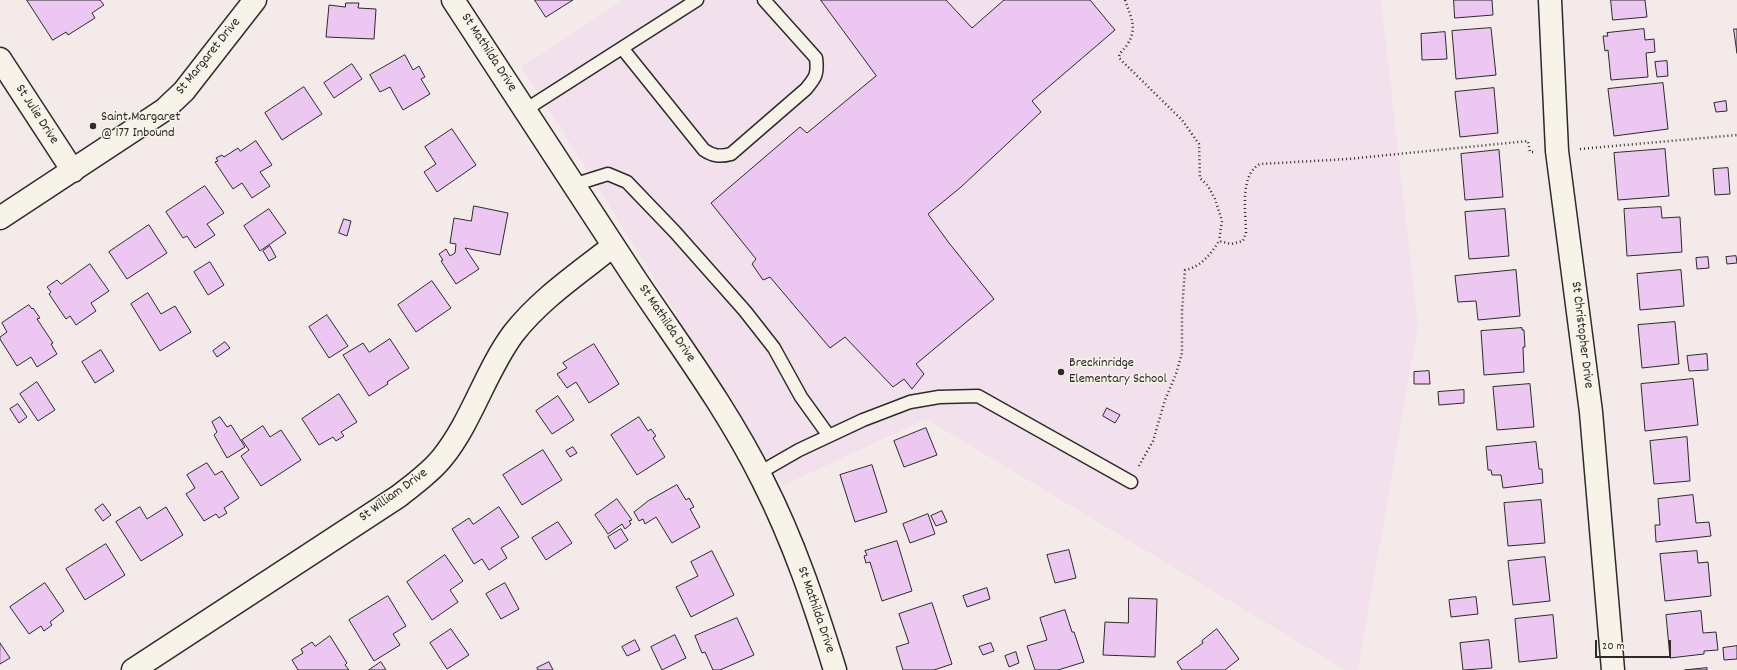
<!DOCTYPE html>
<html>
<head>
<meta charset="utf-8">
<style>
  body { margin:0 }
  #map { position:relative; width:1737px; height:670px; overflow:hidden; background:#f5eaea; font-family:Dekko,sans-serif }
  canvas { display:block }
  .scale { position:absolute; left:1595px; top:640px; width:76px; height:18px; box-sizing:border-box; border:2px solid #2b2b2b; border-top:0; padding-left:5px; font-size:12px; line-height:14px; white-space:nowrap; color:#2b2b2b; -webkit-text-stroke:3px #f7f3e8; paint-order:stroke }
</style>
</head>
<body>
<div id="map">
<canvas width="1737" height="670"></canvas>
<div class="scale">20 m</div>
</div>
<script>
const g = document.querySelector('canvas').getContext('2d');
g.lineJoin = 'round';
function fill(path, color) { g.fillStyle = color; g.fill(path, 'evenodd'); }
function strokePath(path, color, width, dash) { g.strokeStyle = color; g.lineWidth = width; g.lineCap = dash ? 'butt' : 'round'; g.setLineDash(dash || []); g.stroke(path); }
function label(font, color, halo, rows, align = 'center') {
  g.font = font + ' Dekko,sans-serif'; g.lineWidth = 3; g.setLineDash([]); g.textBaseline = 'middle'; g.strokeStyle = halo; g.fillStyle = color; for (const [text, x, y, turn = 0] of rows) {
    g.save(); g.translate(x, y); g.rotate((+turn || 0) * Math.PI / 180); g.textAlign = isNaN(turn) ? turn : align; if (halo) g.strokeText(text, 0, 0); g.fillText(text, 0, 0); g.restore();
  }
}
const built = new Path2D(`
  M 624,0 L 1381,0 L 1418,326 L 1358,670 L 1345,670 L 926,419 L 782,486 L 593,179 L 521,67 Z`);
const building = new Path2D(`
  M 27,0 L 100,0 L 104,5 L 92,13 L 95,18 L 68,35 L 66,32 L 53,40 Z
  M 535,0 L 573,0 L 546,17 Z
  M 821,0 L 946,0 L 972,28 L 1004,0 L 1090,0 L 1115,30 L 1032,101 L 1041,112 L 961,187 L 928,214 L 949,243 L 994,299 L 916,364 L 924,374 L 912,389 L 904,379 L 893,387 L 845,337 L 830,348 L 770,277 L 763,280 L 752,264 L 756,259 L 711,203 L 800,127 L 807,133 L 876,76 Z
  M 1454,0 L 1492,0 L 1493,15 L 1455,18 Z
  M 1611,0 L 1645,0 L 1647,17 L 1613,20 Z
  M 346,3 L 359,3 L 358,8 L 376,9 L 374,39 L 326,37 L 329,5 L 345,7 Z
  M 1491,28 L 1496,75 L 1456,79 L 1452,31 Z
  M 1644,29 L 1645,40 L 1654,39 L 1655,52 L 1646,53 L 1648,77 L 1611,80 L 1608,50 L 1605,51 L 1603,36 L 1608,36 L 1607,33 Z
  M 1734,29 L 1737,29 L 1737,53 Z
  M 1445,32 L 1447,59 L 1422,60 L 1421,34 Z
  M 405,55 L 413,70 L 419,66 L 425,77 L 421,79 L 430,94 L 403,110 L 390,87 L 380,92 L 370,75 Z
  M 1667,61 L 1668,76 L 1657,77 L 1655,62 Z
  M 352,64 L 362,79 L 334,98 L 324,83 Z
  M 1663,83 L 1668,129 L 1614,136 L 1608,89 Z
  M 304,87 L 322,114 L 282,140 L 265,113 Z
  M 1494,88 L 1498,133 L 1460,137 L 1455,92 Z
  M 1726,101 L 1727,111 L 1716,112 L 1714,103 Z
  M 452,129 L 476,165 L 437,192 L 424,172 L 436,164 L 425,147 Z
  M 256,141 L 272,165 L 260,172 L 270,186 L 252,198 L 242,183 L 233,189 L 215,162 L 218,161 L 216,158 L 222,155 L 224,157 L 238,148 L 240,151 Z
  M 1665,149 L 1669,196 L 1618,200 L 1614,153 Z
  M 1499,150 L 1503,197 L 1465,200 L 1461,154 Z
  M 1728,168 L 1730,194 L 1715,195 L 1713,169 Z
  M 205,186 L 224,213 L 207,224 L 215,235 L 195,248 L 187,236 L 183,238 L 166,212 Z
  M 474,206 L 508,213 L 500,255 L 465,248 L 479,269 L 456,284 L 441,261 L 443,260 L 439,254 L 446,249 L 450,256 L 455,253 L 456,244 L 450,243 L 454,218 L 471,221 Z
  M 1661,207 L 1662,218 L 1680,217 L 1682,252 L 1627,256 L 1624,209 Z
  M 269,209 L 286,233 L 260,251 L 244,226 Z
  M 1505,209 L 1509,256 L 1469,259 L 1465,212 Z
  M 344,219 L 351,221 L 347,236 L 339,233 Z
  M 149,225 L 167,253 L 127,279 L 109,252 Z
  M 270,246 L 276,257 L 269,261 L 263,251 Z
  M 1736,256 L 1737,263 L 1727,264 L 1726,257 Z
  M 1708,257 L 1709,268 L 1697,269 L 1696,258 Z
  M 210,262 L 224,285 L 208,295 L 194,272 Z
  M 90,264 L 109,291 L 91,303 L 96,311 L 76,325 L 70,316 L 66,319 L 49,294 L 51,292 L 47,287 L 57,280 L 61,284 Z
  M 1516,270 L 1520,316 L 1478,320 L 1476,301 L 1458,302 L 1455,276 Z
  M 1681,270 L 1684,306 L 1640,310 L 1637,274 Z
  M 432,281 L 451,308 L 416,332 L 398,305 Z
  M 148,293 L 161,314 L 175,306 L 191,332 L 160,351 L 131,304 Z
  M 29,305 L 32,309 L 33,308 L 40,318 L 37,319 L 53,343 L 51,344 L 57,354 L 37,367 L 31,357 L 17,366 L 0,339 L 0,337 L 7,332 L 2,323 Z
  M 327,315 L 348,346 L 329,358 L 309,327 Z
  M 1675,322 L 1679,364 L 1642,368 L 1638,325 Z
  M 1522,328 L 1522,330 L 1524,330 L 1525,347 L 1523,347 L 1524,372 L 1484,375 L 1481,331 Z
  M 390,339 L 409,368 L 387,382 L 388,384 L 369,396 L 343,355 L 363,343 L 369,352 Z
  M 225,342 L 230,348 L 217,357 L 213,351 Z
  M 594,344 L 619,384 L 589,403 L 576,382 L 567,388 L 557,374 L 567,368 L 563,363 Z
  M 101,350 L 114,371 L 95,383 L 82,362 Z
  M 1707,354 L 1708,370 L 1689,371 L 1687,356 Z
  M 1429,371 L 1430,384 L 1414,384 L 1414,372 Z
  M 1693,379 L 1698,425 L 1645,431 L 1641,384 Z
  M 37,382 L 55,410 L 38,421 L 20,394 Z
  M 1530,384 L 1534,427 L 1497,430 L 1493,387 Z
  M 1464,390 L 1464,403 L 1439,405 L 1438,392 Z
  M 339,394 L 357,422 L 341,432 L 344,436 L 336,441 L 333,437 L 319,445 L 302,419 Z
  M 558,396 L 574,420 L 552,434 L 536,411 Z
  M 18,404 L 27,417 L 19,423 L 10,409 Z
  M 1107,408 L 1120,415 L 1115,423 L 1103,416 Z
  M 220,417 L 227,427 L 231,425 L 245,447 L 227,458 L 214,435 L 217,432 L 212,422 Z
  M 639,417 L 648,431 L 651,429 L 656,436 L 653,438 L 665,457 L 637,475 L 611,435 Z
  M 263,426 L 270,437 L 281,430 L 301,460 L 261,486 L 241,456 L 249,450 L 242,440 Z
  M 926,428 L 937,455 L 904,467 L 894,441 Z
  M 1687,437 L 1690,481 L 1654,484 L 1650,441 Z
  M 1536,442 L 1539,469 L 1542,469 L 1543,483 L 1503,488 L 1501,475 L 1492,475 L 1491,470 L 1488,470 L 1486,447 Z
  M 573,447 L 577,453 L 570,457 L 566,451 Z
  M 543,450 L 562,480 L 522,505 L 503,475 Z
  M 207,463 L 215,475 L 222,471 L 239,498 L 224,508 L 227,513 L 219,518 L 216,514 L 204,521 L 186,494 L 195,488 L 187,475 Z
  M 872,465 L 887,512 L 855,522 L 840,475 Z
  M 677,485 L 686,500 L 689,498 L 694,507 L 690,509 L 700,527 L 672,543 L 656,517 L 645,524 L 643,519 L 639,521 L 634,512 L 648,501 Z
  M 1693,495 L 1696,523 L 1709,522 L 1711,536 L 1656,542 L 1655,525 L 1660,525 L 1658,499 Z
  M 617,499 L 632,520 L 629,521 L 631,524 L 625,529 L 622,524 L 608,534 L 595,515 Z
  M 1541,500 L 1545,543 L 1508,546 L 1504,503 Z
  M 103,504 L 111,515 L 103,521 L 95,510 Z
  M 140,507 L 147,519 L 166,507 L 183,535 L 141,561 L 116,522 Z
  M 499,507 L 519,537 L 501,548 L 507,558 L 489,570 L 482,559 L 474,564 L 452,529 L 469,518 L 473,524 Z
  M 942,511 L 947,522 L 936,526 L 931,516 Z
  M 928,514 L 935,534 L 910,543 L 903,524 Z
  M 558,522 L 572,543 L 546,560 L 532,538 Z
  M 621,529 L 628,540 L 615,549 L 608,537 Z
  M 897,541 L 912,591 L 882,601 L 870,562 L 866,563 L 864,556 L 867,555 L 865,551 Z
  M 106,544 L 125,575 L 85,600 L 66,569 Z
  M 1069,550 L 1076,578 L 1055,583 L 1047,555 Z
  M 712,551 L 734,595 L 691,617 L 676,587 L 698,576 L 691,562 Z
  M 1697,551 L 1698,563 L 1708,562 L 1711,596 L 1665,601 L 1660,554 Z
  M 445,555 L 463,581 L 450,590 L 458,602 L 432,620 L 407,582 Z
  M 1545,557 L 1550,601 L 1513,605 L 1508,561 Z
  M 45,583 L 64,611 L 50,622 L 52,625 L 44,631 L 41,626 L 29,634 L 10,607 Z
  M 505,583 L 519,609 L 501,619 L 486,594 Z
  M 987,588 L 990,599 L 967,607 L 963,596 Z
  M 388,596 L 406,626 L 393,634 L 400,645 L 374,661 L 349,620 Z
  M 1476,597 L 1478,614 L 1451,617 L 1449,600 Z
  M 1129,598 L 1157,599 L 1155,657 L 1103,655 L 1105,622 L 1128,623 Z
  M 932,603 L 952,664 L 934,670 L 903,670 L 896,647 L 909,643 L 899,614 Z
  M 1065,610 L 1072,632 L 1074,632 L 1084,662 L 1058,670 L 1035,670 L 1027,646 L 1047,640 L 1040,618 Z
  M 1701,611 L 1703,633 L 1716,632 L 1718,650 L 1704,651 L 1704,654 L 1670,658 L 1666,615 Z
  M 1553,615 L 1557,658 L 1519,662 L 1515,619 Z
  M 737,618 L 754,655 L 720,670 L 713,670 L 705,652 L 702,653 L 695,636 Z
  M 451,629 L 469,655 L 447,669 L 430,643 Z
  M 1217,629 L 1239,659 L 1225,670 L 1182,670 L 1177,662 L 1203,643 L 1202,641 Z
  M 675,635 L 686,658 L 662,670 L 651,647 Z
  M 330,636 L 347,663 L 345,665 L 349,670 L 298,670 L 292,660 L 303,653 L 301,649 L 312,642 L 315,646 Z
  M 635,640 L 640,650 L 627,656 L 622,647 Z
  M 1489,640 L 1492,668 L 1463,670 L 1460,643 Z
  M 0,643 L 10,658 L 0,664 Z
  M 991,643 L 994,651 L 983,655 L 979,647 Z
  M 1737,646 L 1737,659 L 1724,660 L 1723,648 Z
  M 1016,652 L 1019,663 L 1009,667 L 1005,656 Z
  M 381,662 L 386,670 L 369,670 Z
  M 549,662 L 553,670 L 538,670 L 537,668 Z
  M 1707,668 L 1707,670 L 1685,670 Z`);
const path = new Path2D(`
  M 1125,0 C 1131,18 1138,28 1127,45 C 1124,50 1119,52 1119,58 L 1182,120 L 1199,144 L 1200,178 L 1208,186 L 1215,199 L 1222,221 L 1219,241
  M 1580,149 L 1737,135
  M 1139,466 L 1153,441 L 1165,400 L 1176,374 L 1182,353 L 1182,310 L 1185,270 C 1201,267 1211,254 1219,241 L 1231,244 L 1243,241 L 1246,233 C 1246,213 1239,175 1260,164 L 1348,159 L 1528,141 L 1530,152 L 1533,152`);
const service = new Path2D(`
  M 622,48 L 704,150 C 713,156 720,157 731,154 L 806,89 C 816,77 818,74 816,58 L 764,0
  M 525,110 L 697,0
  M 573,185 L 608,174 L 627,182 L 675,232 L 745,311 L 774,348 L 801,397 L 829,436
  M 759,473 L 799,450 L 863,420 L 910,402 L 939,397 L 978,396 L 1131,482`);
const minor = new Path2D(`
  M 453,0 C 513,91 572,183 632,274 C 677,342 727,408 763,481 C 794,542 815,605 835,670
  M 1550,0 L 1557,151 L 1591,412 L 1613,670
  M 0,59 L 73,171
  M 0,218 L 164,110 L 184,91 L 255,0
  M 133,670 L 399,496 C 414,484 430,473 442,458 C 472,421 485,372 513,334 C 540,299 579,273 613,246`);
const markers = [
  [93,126,4,"#2b2b2b"],
  [1061,372,4,"#2b2b2b"]
];
const streetNames = [
  ["St Mathilda Drive",488,53,57],
  ["St Margaret Drive",209,57,-51],
  ["St Julie Drive",36,115,57],
  ["St Mathilda Drive",666,324,56],
  ["St Christopher Drive",1581,335,83],
  ["St William Drive",394,496,-36],
  ["St Mathilda Drive",815,610,71]
];
const poiNames = [
  ["Saint Margaret",101,118],
  ["@ 177 Inbound",101,134],
  ["Breckinridge",1069,364],
  ["Elementary School",1069,380]
];
fill(built, '#f2e0ec');
fill(building, '#ecc7f2');
strokePath(building, '#2b2b2b', 1);
strokePath(service, '#2b2b2b', 15);
strokePath(minor, '#2b2b2b', 25);
strokePath(path, '#2b2b2b', 2.5, [1, 3]);
strokePath(service, '#f7f3e8', 12);
strokePath(minor, '#f7f3e8', 22);
for (const [x, y, r, color] of markers) { const dot = new Path2D(); dot.arc(x, y, r, 0, 2 * Math.PI); g.fillStyle = color; g.fill(dot); strokePath(dot, '#f7f3e8', 1.5); }
label('14px', '#2b2b2b', '#f7f3e8', streetNames);
label('14px', '#2b2b2b', '#f7f3e8', poiNames, 'left');
</script>
</body>
</html>
